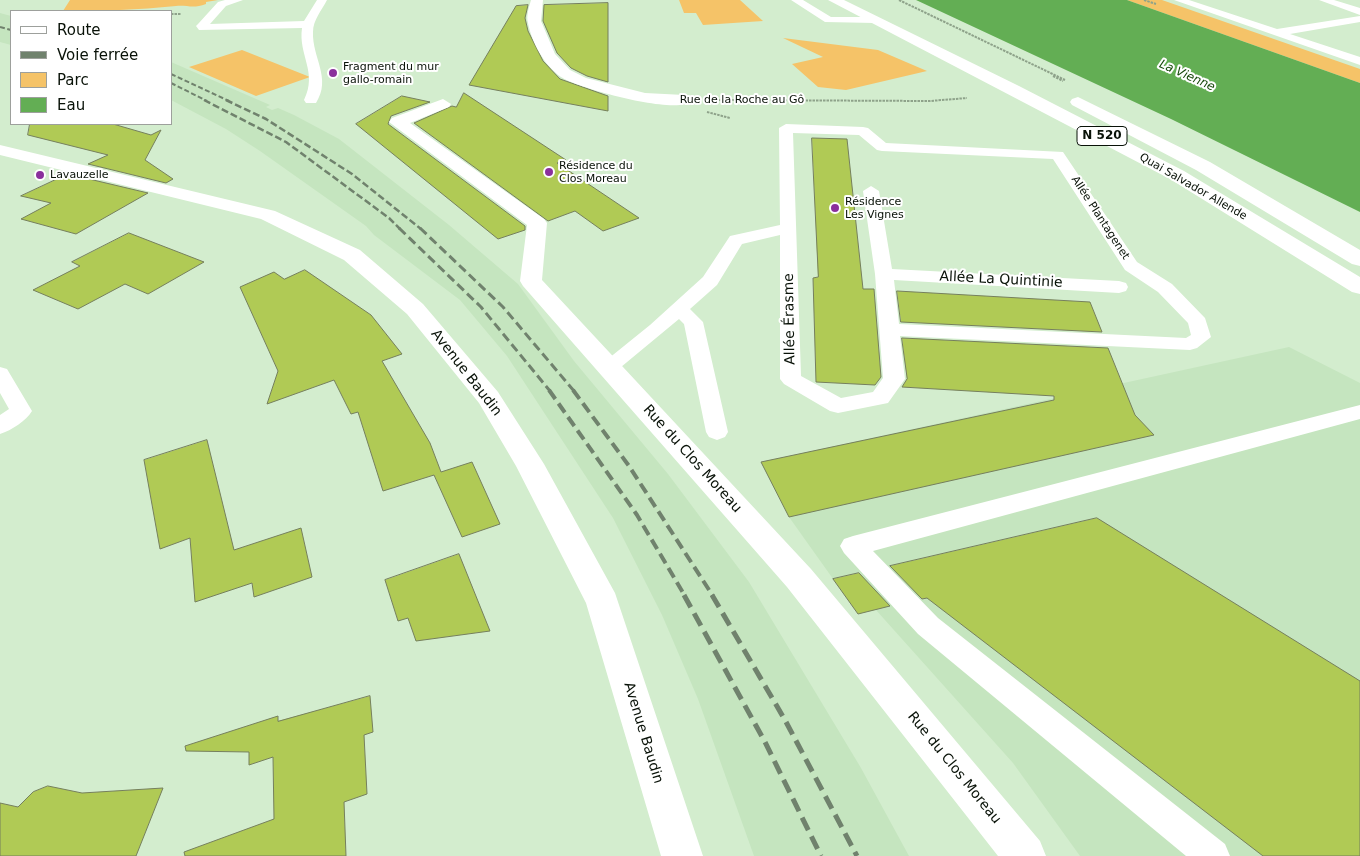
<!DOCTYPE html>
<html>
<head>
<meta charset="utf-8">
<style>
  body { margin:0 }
  #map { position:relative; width:1360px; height:856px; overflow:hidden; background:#d3edce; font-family:"DejaVu Sans",sans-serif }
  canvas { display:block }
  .legend { position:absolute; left:10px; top:10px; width:162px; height:115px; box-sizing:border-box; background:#fff; border:1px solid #9da09c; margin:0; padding:6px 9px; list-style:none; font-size:15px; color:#091208 }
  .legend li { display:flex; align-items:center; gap:10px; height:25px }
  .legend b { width:25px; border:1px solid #9da09c }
</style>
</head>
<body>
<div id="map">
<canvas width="1360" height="856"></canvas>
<ul class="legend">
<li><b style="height:6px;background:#fff"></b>Route</li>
<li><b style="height:6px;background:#70826d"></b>Voie ferrée</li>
<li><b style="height:14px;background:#f5c368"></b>Parc</li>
<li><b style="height:14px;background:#63ae54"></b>Eau</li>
</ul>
</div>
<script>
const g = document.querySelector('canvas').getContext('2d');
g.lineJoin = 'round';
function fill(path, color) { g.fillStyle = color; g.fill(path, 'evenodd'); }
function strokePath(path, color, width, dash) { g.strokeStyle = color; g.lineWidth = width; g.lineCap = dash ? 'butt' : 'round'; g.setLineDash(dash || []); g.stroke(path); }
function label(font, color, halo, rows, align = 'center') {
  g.font = font + ' "DejaVu Sans",sans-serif'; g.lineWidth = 4; g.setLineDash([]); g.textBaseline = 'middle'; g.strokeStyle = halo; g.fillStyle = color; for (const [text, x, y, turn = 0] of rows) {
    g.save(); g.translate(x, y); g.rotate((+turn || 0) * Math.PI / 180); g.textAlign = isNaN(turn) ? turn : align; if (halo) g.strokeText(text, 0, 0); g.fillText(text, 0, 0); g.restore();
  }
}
const built = new Path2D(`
  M 0,13 L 11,16 L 11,45 L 0,42 Z
  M 171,62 L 270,105 L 266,107 L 272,110 L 278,108 L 294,115 L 339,139 L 449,225 L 518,284 L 574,361 L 668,474 L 749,582 L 861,768 L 909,856 L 754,856 L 698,699 L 662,615 L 613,518 L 507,356 L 460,300 L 374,235 L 366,226 L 260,151 L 226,129 L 171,100 Z
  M 1289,347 L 1360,383 L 1360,856 L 1080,856 L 1013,763 L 876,610 L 858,614 L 789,517 L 761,462 Z`);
const green = new Path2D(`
  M 70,0 L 218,0 L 206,2 L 206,4 C 193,9 188,5 176,6 C 138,10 101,11 63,11 Z
  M 679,0 L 740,0 L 763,21 L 703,25 L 696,13 L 684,13 Z
  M 1127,0 L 1162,0 L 1360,69 L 1360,83 Z
  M 783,38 L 878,50 L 927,71 L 846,90 L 818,87 L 792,64 L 823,57 Z
  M 242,50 L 310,77 L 256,96 L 189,67 Z`);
const water = new Path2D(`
  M 916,0 L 1127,0 L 1360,83 L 1360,212 L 1171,119 Z`);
const building = new Path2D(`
  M 608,3 L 608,82 L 587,76 L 571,68 L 557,53 L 543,21 L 544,5 Z
  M 528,5 L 525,18 L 528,31 L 543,61 L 560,79 L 608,96 L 608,111 L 469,85 L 516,6 Z
  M 464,93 L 566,160 L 557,163 L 639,218 L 603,231 L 575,211 L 548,221 L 414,123 L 452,106 L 456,107 Z
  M 402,96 L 430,102 L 391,116 L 388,124 L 525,226 L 525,230 L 498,239 L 356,124 Z
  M 30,124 L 113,124 L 151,135 L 161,130 L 145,160 L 173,179 L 166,183 L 88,164 L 108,155 L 28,135 Z
  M 812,138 L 847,139 L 863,289 L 874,289 L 881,377 L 875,385 L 816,382 L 813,278 L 818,277 Z
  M 68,174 L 148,193 L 76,234 L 21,219 L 51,203 L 21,196 Z
  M 129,233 L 204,262 L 148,294 L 125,284 L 78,309 L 33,290 L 80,266 L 72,262 Z
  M 305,270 L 371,315 L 402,354 L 382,361 L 430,443 L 441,472 L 472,462 L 500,524 L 462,537 L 434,475 L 383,491 L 358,412 L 351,414 L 334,380 L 267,404 L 278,371 L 240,287 L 274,272 L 284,279 Z
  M 897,291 L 1090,302 L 1102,332 L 901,322 Z
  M 902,338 L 1108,348 L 1135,415 L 1154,435 L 789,517 L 761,462 L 1054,400 L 1054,396 L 902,387 L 907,379 Z
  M 207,440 L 234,550 L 301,528 L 312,577 L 254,597 L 252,583 L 195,602 L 190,538 L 160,549 L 144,460 Z
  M 1097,518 L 1360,681 L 1360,856 L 1263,856 L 927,598 L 922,599 L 890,566 Z
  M 459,554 L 490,631 L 416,641 L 408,618 L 398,621 L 385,580 Z
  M 859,573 L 890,606 L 858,614 L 833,579 Z
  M 370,696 L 373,732 L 364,735 L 367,794 L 344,802 L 346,856 L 185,856 L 184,852 L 274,819 L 273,757 L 249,765 L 249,752 L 186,751 L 185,746 L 278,716 L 278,721 Z
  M 48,786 L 82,793 L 163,788 L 136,856 L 0,856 L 0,803 L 18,807 L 33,792 Z`);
const path = new Path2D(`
  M 899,0 L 1065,80
  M 1144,0 L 1156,4
  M 171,14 L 181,14
  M 1053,76 L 1063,81
  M 711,100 L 930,101 L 967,98
  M 707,112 L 730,118`);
const lane = new Path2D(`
  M 225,0 L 243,0 L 226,6 L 210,24 L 304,21 L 317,0 L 327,0 C 322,10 313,20 313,32 C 312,58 332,78 316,103 L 306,103 L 304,100 C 318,72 298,55 302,28 L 199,30 L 196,26 L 198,24 L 218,2 Z
  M 791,0 L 803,0 L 831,17 L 875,17 L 881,20 L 875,23 L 825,22 Z
  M 1174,0 L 1189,0 L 1277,29 L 1360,16 L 1360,22 L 1290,34 L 1360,57 L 1360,65 Z
  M 1319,0 L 1334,0 L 1360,8 L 1360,15 Z
  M 786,124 L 863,127 L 868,128 L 886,143 L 1063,152 L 1137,262 L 1172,284 L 1205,318 L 1211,337 L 1197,348 L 1190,350 L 900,336 L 905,379 L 888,403 L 838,413 L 830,411 L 784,384 L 780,379 L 780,235 L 742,244 L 717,285 L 690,309 L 703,322 L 728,432 L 725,437 L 717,440 L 709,437 L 706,432 L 684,324 L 679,319 L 615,372 L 608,374 L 601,372 L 598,367 L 650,325 L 703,277 L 730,236 L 780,225 L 779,128 ZM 793,133 L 859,135 L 877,150 L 882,151 L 1053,159 L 1125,270 L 1158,292 L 1188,323 L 1191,335 L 1186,338 L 899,324 L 894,280 L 1119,293 L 1126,291 L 1128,287 L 1126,283 L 1119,281 L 892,269 L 879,191 L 871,186 L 863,191 L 875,274 L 883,378 L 873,392 L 841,398 L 801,376 Z
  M 0,367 L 7,369 L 32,411 C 26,421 12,430 0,434 L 0,415 L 9,409 L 0,393 Z
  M 1360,405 L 1360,419 L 873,551 L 938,618 L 1225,844 L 1230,856 L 1186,856 L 918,634 L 844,553 L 840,546 L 844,539 L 853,536 Z`);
const street = new Path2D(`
  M 531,0 L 543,0 L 541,21 L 555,54 L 570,70 L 586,78 L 645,93 L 684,95 L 692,100 C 681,117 577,88 561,77 C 544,65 532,43 528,23 C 526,16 529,7 531,0 Z
  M 443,99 L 451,104 L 449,107 L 410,123 L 544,219 L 547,223 L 542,280 L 811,569 L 1040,841 L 1046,856 L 998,856 L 787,587 L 523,286 L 520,281 L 527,225 L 389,122 L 392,118 Z`);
const secondary = new Path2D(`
  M 0,145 L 275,211 L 360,250 L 423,304 L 498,392 L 544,464 L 615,593 L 703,856 L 661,856 L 586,603 L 516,466 L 479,403 L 407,314 L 344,260 L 261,219 L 0,155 Z`);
const primary = new Path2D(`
  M 828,0 L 844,0 L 1019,86 L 1184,171 L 1360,277 L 1360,294 L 1352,292 L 1170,179 Z
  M 1078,97 L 1210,162 L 1360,250 L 1360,266 L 1352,264 L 1196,170 L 1072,105 L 1070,102 L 1072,99 Z`);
const railFar4 = new Path2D(`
  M 0,27 L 11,30
  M 171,74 L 229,101
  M 171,83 L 207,101`);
const railFar3 = new Path2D(`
  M 204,100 L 286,142 L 389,218 L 400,229
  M 226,100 L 266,119 L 352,174 L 421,229`);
const railFar2 = new Path2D(`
  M 399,228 L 481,307 L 550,391
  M 420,228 L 503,307 L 574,391`);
const railFar1 = new Path2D(`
  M 549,390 L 637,515 L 685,596
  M 573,390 L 629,466 L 713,596`);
const rail = new Path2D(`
  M 684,595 L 765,742 L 821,856
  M 712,595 L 785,720 L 857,856`);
const markers = [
  [333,73,5,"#8a309c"],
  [549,172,5,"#8a309c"],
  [40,175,5,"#8a309c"],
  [835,208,5,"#8a309c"]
];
const farPoinames = [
  ["Fragment du mur",343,67],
  ["gallo-romain",343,80],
  ["Résidence du",559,166],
  ["Clos Moreau",559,179],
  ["Lavauzelle",50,175],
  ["Résidence",845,202],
  ["Les Vignes",845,215]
];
const farStreetnames = [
  ["Rue de la Roche au Gô",742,100],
  ["Quai Salvador Allende",1193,187,30],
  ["Allée Plantagenet",1100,218,57]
];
const farWaternames = [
  ["La Vienne",1187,76,24]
];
const shields = [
  [1102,136,50]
];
const shieldNames = [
  ["N 520",1102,136]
];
const streetNames = [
  ["Allée La Quintinie",1001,280,3],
  ["Allée Érasme",790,319,-91],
  ["Avenue Baudin",466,373,52],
  ["Rue du Clos Moreau",692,459,48],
  ["Avenue Baudin",643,733,73],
  ["Rue du Clos Moreau",954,768,51]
];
fill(built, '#c5e5bf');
fill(green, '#f5c368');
fill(water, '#63ae54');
fill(building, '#b0ca55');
strokePath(building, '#757f5d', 1);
strokePath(path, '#8ea28a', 2, [2.5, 1]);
fill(lane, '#fff');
fill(street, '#fff');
fill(secondary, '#fff');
fill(primary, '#fff');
strokePath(railFar4, '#70826d', 2, [5, 2.5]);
strokePath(railFar3, '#70826d', 2.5, [7, 3]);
strokePath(railFar2, '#70826d', 3, [9, 4.5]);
strokePath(railFar1, '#70826d', 4, [11, 5.5]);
strokePath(rail, '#70826d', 5, [14, 7]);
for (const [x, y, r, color] of markers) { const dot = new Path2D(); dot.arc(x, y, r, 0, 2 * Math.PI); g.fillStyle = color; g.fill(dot); strokePath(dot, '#fff', 2); }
label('11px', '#091208', '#fff', farPoinames, 'left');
label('11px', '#091208', '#fff', farStreetnames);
label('italic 12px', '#154809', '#fff', farWaternames);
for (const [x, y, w] of shields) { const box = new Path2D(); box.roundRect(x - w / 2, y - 9.5, w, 19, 4); g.fillStyle = '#fff'; g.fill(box); strokePath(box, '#091208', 1); }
label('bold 12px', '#091208', null, shieldNames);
label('14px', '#091208', '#fff', streetNames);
</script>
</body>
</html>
